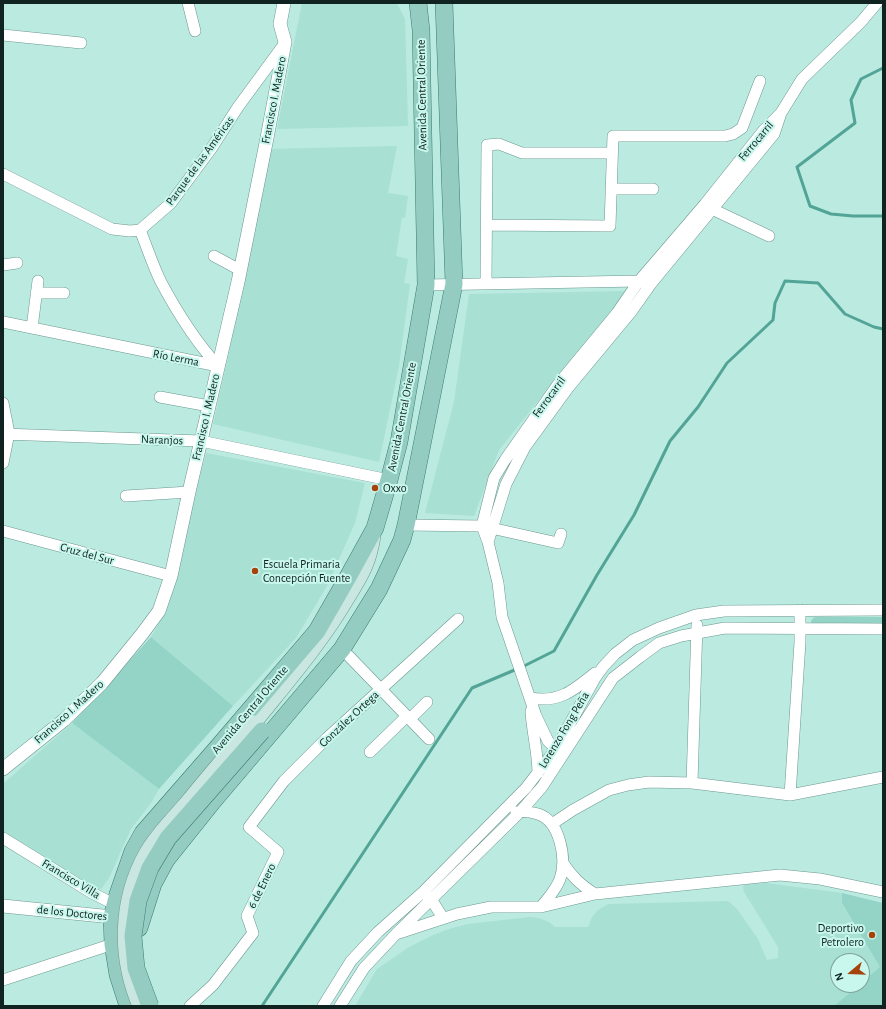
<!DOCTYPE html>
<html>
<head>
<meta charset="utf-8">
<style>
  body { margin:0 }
  #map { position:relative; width:886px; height:1009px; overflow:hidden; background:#bbeae0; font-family:"Alegreya Sans",sans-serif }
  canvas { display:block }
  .frame { position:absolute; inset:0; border:4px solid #112320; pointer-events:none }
  .north { position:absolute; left:830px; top:953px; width:40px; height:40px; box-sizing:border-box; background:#c8f7ed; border:1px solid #7fa29b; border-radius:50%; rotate:251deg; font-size:11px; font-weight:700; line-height:16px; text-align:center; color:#112320 }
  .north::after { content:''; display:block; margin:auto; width:14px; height:18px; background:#a6430b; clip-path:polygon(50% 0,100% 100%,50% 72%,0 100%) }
</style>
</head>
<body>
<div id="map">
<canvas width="886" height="1009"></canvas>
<div class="frame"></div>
<div class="north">N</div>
</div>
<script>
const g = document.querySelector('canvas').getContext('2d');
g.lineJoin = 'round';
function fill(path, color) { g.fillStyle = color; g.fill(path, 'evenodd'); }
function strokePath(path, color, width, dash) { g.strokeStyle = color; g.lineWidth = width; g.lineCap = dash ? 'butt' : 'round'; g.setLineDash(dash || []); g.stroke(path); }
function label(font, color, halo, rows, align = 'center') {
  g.font = font + ' "Alegreya Sans",sans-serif'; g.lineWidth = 4; g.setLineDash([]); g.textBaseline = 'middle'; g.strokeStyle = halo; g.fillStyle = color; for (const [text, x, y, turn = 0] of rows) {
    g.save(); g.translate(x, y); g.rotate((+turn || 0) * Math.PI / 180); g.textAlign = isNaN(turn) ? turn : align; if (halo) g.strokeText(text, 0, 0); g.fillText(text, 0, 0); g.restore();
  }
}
const built = new Path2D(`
  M 302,3 L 396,3 L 399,7 L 405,19 L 408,126 L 277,129 Z
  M 397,146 L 388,193 L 408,196 L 405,218 L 402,217 L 396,256 L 408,259 L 404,283 L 410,284 L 399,366 L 379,462 L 213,424 L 229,353 L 264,149 Z
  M 627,291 L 610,319 L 539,400 L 499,450 L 474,516 L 425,513 L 454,402 L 469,294 Z
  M 206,453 L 365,483 L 355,523 L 327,586 L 296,638 L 233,706 L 151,637 L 165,613 Z
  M 72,723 L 159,789 L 151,803 L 131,829 L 109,878 L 102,888 L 97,891 L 90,890 L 3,831 L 3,784 Z
  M 766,883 L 842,893 L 842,903 L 881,967 L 862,982 L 862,961 L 838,961 L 838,985 L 859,985 L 834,1006 L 355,1006 L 377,969 L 409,947 L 433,935 L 449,929 L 468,924 L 530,917 L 539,918 L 549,922 L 555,927 L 588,927 L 592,917 L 598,910 L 608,904 L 728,901 L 737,909 L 758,939 L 767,960 L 778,958 L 778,947 L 744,892 L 743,886 L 749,884 Z`);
const green = new Path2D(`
  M 816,617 L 883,617 L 883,624 L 812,624 L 811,621 L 813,618 Z
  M 151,637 L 233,706 L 159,789 L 72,723 Z
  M 842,893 L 883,903 L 883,1006 L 834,1006 L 859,985 L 862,985 L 862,982 L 880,967 L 842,903 Z`);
const stream = new Path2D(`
  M 883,68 L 861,79 L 851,100 L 855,123 L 797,167 L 810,206 L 831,214 L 853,216 L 883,216
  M 522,667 L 554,651 L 597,575 L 634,515 L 670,441 L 698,407 L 727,363 L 773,320 L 775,303 L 785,281 L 818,283 L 845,314 L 874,327 L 883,329
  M 262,1006 L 472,688 L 517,669`);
const minor = new Path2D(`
  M 188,3 L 195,31
  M 3,35 L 81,43
  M 3,174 L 112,229 L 130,231 L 140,230 L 171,203 L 211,149 L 238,107 L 285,43
  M 611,189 L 653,189
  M 712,209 L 769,236
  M 487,225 L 610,226 L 613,136 L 725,136 L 733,134 L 742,128 L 760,81
  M 140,230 C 147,247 153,266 161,282 C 177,312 195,341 218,366
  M 214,256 L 240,270
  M 3,265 L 17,263
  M 486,284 L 487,145 L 499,144 L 522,153 L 612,153
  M 426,285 L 639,281 L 645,283
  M 36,293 L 64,293
  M 3,322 L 218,366
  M 32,328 L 38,281
  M 160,397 L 209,406
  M 3,403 L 9,433 L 3,463
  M 3,434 L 201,441 L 389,480
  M 126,496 L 189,492
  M 406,525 L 482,526 L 558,543 L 561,534
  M 3,531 L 171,576
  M 488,542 L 506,484 L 525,447 L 568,388 L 631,312 L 650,285 L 774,134 L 780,116
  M 342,649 L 429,739
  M 530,698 C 559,703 573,691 595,673
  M 531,711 C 532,732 538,752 538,773
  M 410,719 L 427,702
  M 370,752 L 407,716
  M 563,754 L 556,749 L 548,741 L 536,716 L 502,617 L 498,583 L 488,542 L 482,526 L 494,478 L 505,460 L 559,383 L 617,313 L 639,281 L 705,204 L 764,130 L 781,113 L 802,79 L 861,22 L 877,3
  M 692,783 L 697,625
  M 790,795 L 800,642 L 800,610
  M 516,812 C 522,811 532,812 538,814 C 560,821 567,859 560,879 C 556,890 548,898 541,907
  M 552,824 L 573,810 L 609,790 L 628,785 L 649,782 L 692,783 L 790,795 L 883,777
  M 3,838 L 92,893 L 120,907
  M 563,863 C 572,877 581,885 595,894
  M 427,896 L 431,899 L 443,918
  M 399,933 L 457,914 L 491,907 L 541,907 L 595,894 L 780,875 L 820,879 L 883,892
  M 3,980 L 113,944
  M 190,1006 L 213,985 L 253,933 L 247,916 L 278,852 L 249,827 L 284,781 L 327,738 L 458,619
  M 323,1006 L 351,961 L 378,932 L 423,892 L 526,788 L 556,749 L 595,678 L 603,667 L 615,654 L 633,640 L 659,628 L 696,615 L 724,611 L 883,610
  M 340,1006 L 364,968 L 396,934 L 520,812 L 542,787 L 613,678 L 640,657 L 659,643 L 681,636 L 725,628 L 883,629`);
const tertiary = new Path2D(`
  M 3,769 L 64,720 L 102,683 L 142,634 L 159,611 L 171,576 L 189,492 L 238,282 L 267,138 L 285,42 L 280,24 L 284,3
  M 3,906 L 112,917 L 120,920`);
const secondary = new Path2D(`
  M 254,723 C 286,683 320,644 346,600 C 360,577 369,564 373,536`);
const primary = new Path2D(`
  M 139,928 L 153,884 L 166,860 L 214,800 L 342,649 L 379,589 L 402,540 L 406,525 L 454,284 L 444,3
  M 128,1006 L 118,975 L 113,944 L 112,917 L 118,894 L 133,851 L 143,833 L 218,747 L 317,631 L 348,577 L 375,528 L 389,480 L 399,442 L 426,285 L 421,30 L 418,3`);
const secondaryBridge = new Path2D(`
  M 140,1006 C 119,957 120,901 146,854 C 156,836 172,820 186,804 C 208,777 231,750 254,723`);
const primaryBridge = new Path2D(`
  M 150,1006 L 136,968 L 133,936 L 138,901 L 150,868 L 168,838 L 262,731`);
const markers = [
  [375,488,4,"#a6430b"],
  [255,571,4,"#a6430b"],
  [872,935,4,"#a6430b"]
];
const streetNames = [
  ["Avenida Central Oriente",422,95,-91],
  ["Francisco I. Madero",274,100,-79],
  ["Ferrocarril",756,141,-50],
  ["Parque de las Américas",200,161,-54],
  ["Río Lerma",176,358,11],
  ["Ferrocarril",549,397,-54],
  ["Francisco I. Madero",206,417,-77],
  ["Avenida Central Oriente",402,417,-79],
  ["Naranjos",162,440,2],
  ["Cruz del Sur",87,554,15],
  ["Avenida Central Oriente",250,710,-50],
  ["Francisco I. Madero",69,712,-42],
  ["González Ortega",349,719,-43],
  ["Lorenzo Fong Peña",564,730,-59],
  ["Francisco Villa",71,879,31],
  ["6 de Enero",262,886,-64],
  ["de los Doctores",72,913,6]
];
const poiNames = [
  ["Oxxo",383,488],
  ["Escuela Primaria",263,564],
  ["Concepción Fuente",263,578],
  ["Deportivo",864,928,"right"],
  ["Petrolero",864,942,"right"]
];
fill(built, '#a8e0d4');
fill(green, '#94d4c7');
strokePath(stream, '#52a496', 3);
strokePath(minor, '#6c988f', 12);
strokePath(tertiary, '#6c988f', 14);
strokePath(secondary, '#6c988f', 16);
strokePath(primary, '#387b6f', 18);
strokePath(minor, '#fff', 11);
strokePath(tertiary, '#fff', 13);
strokePath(secondary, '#cae6e1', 15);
strokePath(primary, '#94ccc2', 17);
strokePath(secondaryBridge, '#6c988f', 16, []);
strokePath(primaryBridge, '#387b6f', 18, []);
strokePath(secondaryBridge, '#cae6e1', 15);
strokePath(primaryBridge, '#94ccc2', 17);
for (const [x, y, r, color] of markers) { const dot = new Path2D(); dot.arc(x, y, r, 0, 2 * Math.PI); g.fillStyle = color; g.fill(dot); strokePath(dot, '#c8f7ed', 1.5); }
label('12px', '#112320', '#c8f7ed', streetNames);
label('12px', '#112320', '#c8f7ed', poiNames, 'left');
</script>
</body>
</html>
